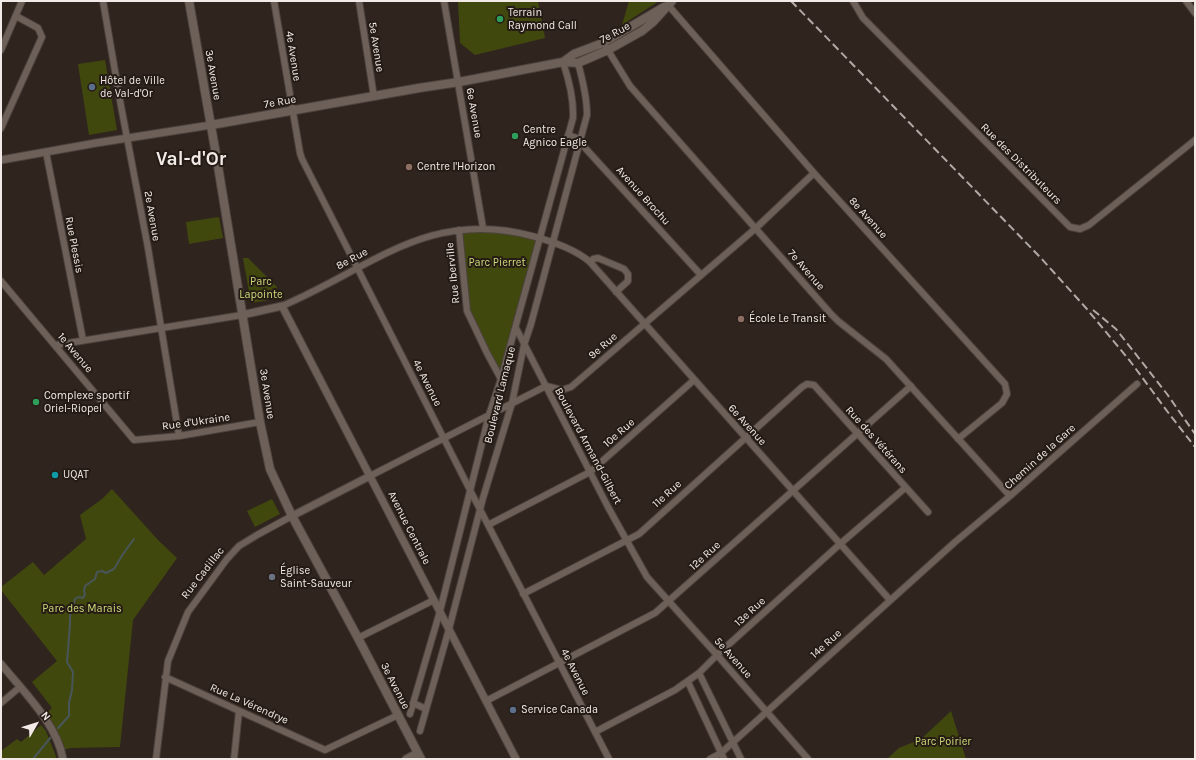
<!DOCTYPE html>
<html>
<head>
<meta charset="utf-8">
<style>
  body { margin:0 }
  #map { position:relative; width:1196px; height:760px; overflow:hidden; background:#2f241e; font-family:Karla,sans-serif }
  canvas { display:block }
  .frame { position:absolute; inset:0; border:2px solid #f2eae6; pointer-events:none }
  .north { position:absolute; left:16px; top:704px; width:40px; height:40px; -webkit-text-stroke:3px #251b15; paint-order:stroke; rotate:51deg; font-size:11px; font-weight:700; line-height:16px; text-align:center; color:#f2eae6 }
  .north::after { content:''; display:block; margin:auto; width:14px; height:18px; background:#f2eae6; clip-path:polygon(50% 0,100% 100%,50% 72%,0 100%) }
</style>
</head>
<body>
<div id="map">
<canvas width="1196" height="760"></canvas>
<div class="frame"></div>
<div class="north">N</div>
</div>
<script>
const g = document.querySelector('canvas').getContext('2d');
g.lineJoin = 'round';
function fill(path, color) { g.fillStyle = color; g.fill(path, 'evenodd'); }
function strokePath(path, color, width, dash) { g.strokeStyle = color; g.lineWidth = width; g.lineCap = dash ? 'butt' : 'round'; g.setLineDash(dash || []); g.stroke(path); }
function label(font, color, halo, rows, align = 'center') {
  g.font = font + ' Karla,sans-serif'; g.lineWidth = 4; g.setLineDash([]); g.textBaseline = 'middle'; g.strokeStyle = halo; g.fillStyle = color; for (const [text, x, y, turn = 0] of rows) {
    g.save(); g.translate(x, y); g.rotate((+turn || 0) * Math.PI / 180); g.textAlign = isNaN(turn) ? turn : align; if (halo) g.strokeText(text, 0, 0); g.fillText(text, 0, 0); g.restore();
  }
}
const green = new Path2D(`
  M 458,1 L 538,1 L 545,38 L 475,55 L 460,43 Z
  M 629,1 L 659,1 L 622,25 Z
  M 105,60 L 117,130 L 89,135 L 78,64 Z
  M 219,217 L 223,238 L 189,244 L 186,222 Z
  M 483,228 L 539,237 L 501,379 L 467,311 L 459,230 Z
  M 243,258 L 248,258 L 277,287 L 275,299 L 251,303 Z
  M 112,489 L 158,540 L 177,558 L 133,620 L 120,747 L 71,748 L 62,750 L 44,716 L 52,708 L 32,682 L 57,661 L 1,590 L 1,587 L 33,562 L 44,575 L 86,539 L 80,515 L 102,499 Z
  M 272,499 L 280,514 L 255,527 L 247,511 Z
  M 951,711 L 966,759 L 887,759 L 899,748 L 921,739 Z
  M 41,725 L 46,731 L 57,759 L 1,759 L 1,751 L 17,739 L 21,742 Z`);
const stream = new Path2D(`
  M 58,728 L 69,716 L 69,703 L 72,690 L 73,672 L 67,662 L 70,624 L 70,616 L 75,599 L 78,597 L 83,598 L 85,594 L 84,591 L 85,586 L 95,579 L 97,572 L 102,571 L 106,573 L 114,569 L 123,554 L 134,539
  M 33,759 L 51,737`);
const minor = new Path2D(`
  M 103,1 L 121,106 L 148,248 L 179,436
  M 274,1 L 300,153 L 302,159 L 471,492 L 609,759
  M 359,1 L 374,97
  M 444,1 L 483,228
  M 853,1 L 863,18 L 1070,227 L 1080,229 L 1089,225 L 1195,140
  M 1186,1 L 1195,13
  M 668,5 L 814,173 L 1005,384 L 1007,394 L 1002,403 L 958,439
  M 606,47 L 630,86 L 830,313 L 838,321 L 886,359 L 1010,496
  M 1,50 L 22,1
  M 1,128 L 42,37 L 38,28 L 16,16
  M 568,135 L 580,139 L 586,149 L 701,275
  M 46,152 L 83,340
  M 459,230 L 467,311 L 487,353 L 501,379
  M 590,262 L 593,259 L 598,258 L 624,269 L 628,274 L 628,281 L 616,292
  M 1,281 L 134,440 L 179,436 L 260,422
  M 282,306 C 370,269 428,208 532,236 C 551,241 575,249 590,262 L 890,600
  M 516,328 L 608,507 L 647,577 L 717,655 L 808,759
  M 56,345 L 242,315
  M 370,476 L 546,386 L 562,390 L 571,387 L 756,228 L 814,173
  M 488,525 L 590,472 L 694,380
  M 523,594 L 639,534 L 802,387 L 807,384 L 814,385 L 928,512
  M 358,638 L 434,600
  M 699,673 L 741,759
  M 165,677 L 325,750 L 398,715
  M 688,682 L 724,759
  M 486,701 L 655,613 L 911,386
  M 1,703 L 20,687
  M 413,703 L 426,709
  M 410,714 L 440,611 L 489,415 L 501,379 L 573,118 C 574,98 569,80 563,62
  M 420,731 L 449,629 L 483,498 L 512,403 L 524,345 L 531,324 L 587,115 C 587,97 583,81 578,63
  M 595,732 L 675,690 L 699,673 L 717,655 L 840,544 L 905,488
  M 156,759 L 168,661 L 188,612 L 227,559 L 239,546 L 257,535 L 292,516
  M 234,759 L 239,711
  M 710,759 L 721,753 L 955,542 L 1010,496 L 1137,384`);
const tertiary = new Path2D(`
  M 1,160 L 96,143 L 211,125
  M 242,315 L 282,306 L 516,759
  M 292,516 L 370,476
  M 1,664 C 23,691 57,724 63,759
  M 406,759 L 417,753`);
const secondary = new Path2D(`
  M 189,1 L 217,160 L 260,422 L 270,469 L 292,516 L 358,638 L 421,759
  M 563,62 L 574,54 L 603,43 L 664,7
  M 211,125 L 419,88 L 459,82 L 563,62 L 578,63 L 608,50 L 642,31 L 653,22 L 672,1`);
const rail = new Path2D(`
  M 791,1 L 1040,257 L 1086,308 L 1130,361 L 1170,415 L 1195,447
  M 1093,310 L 1116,329 L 1167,394 L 1195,434`);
const markers = [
  [500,19,4,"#2e9e5b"],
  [92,87,4,"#5c6f8a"],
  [515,136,4,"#2e9e5b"],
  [409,167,4,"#8d6e63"],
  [741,319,4,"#8d6e63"],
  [36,402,4,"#2e9e5b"],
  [55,475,4,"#0f9aa8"],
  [272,577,4,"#6b7280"],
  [513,710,4,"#5c6f8a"]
];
const poiNames = [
  ["Terrain",508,13],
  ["Raymond Call",508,26],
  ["Hôtel de Ville",100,81],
  ["de Val-d'Or",100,94],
  ["Centre",523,130],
  ["Agnico Eagle",523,143],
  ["Centre l'Horizon",417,167],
  ["École Le Transit",749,319],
  ["Complexe sportif",44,396],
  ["Oriel-Riopel",44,409],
  ["UQAT",63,475],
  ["Église",280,571],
  ["Saint-Sauveur",280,584],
  ["Service Canada",521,710]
];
const streetNames = [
  ["7e Rue",615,33,-28],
  ["5e Avenue",376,47,81],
  ["4e Avenue",293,56,81],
  ["3e Avenue",213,75,80],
  ["7e Rue",280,102,-10],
  ["6e Avenue",474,113,80],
  ["Rue des Distributeurs",1021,164,45],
  ["Avenue Brochu",643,196,48],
  ["2e Avenue",152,216,80],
  ["8e Avenue",868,218,48],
  ["Rue Plessis",74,245,79],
  ["8e Rue",352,259,-28],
  ["7e Avenue",806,270,49],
  ["Rue Iberville",453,273,-96],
  ["9e Rue",603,346,-41],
  ["1e Avenue",75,353,50],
  ["4e Avenue",427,383,63],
  ["3e Avenue",267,394,81],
  ["Boulevard Lamaque",500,395,-76],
  ["Rue d'Ukraine",196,422,-8],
  ["6e Avenue",747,425,48],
  ["10e Rue",619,433,-41],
  ["Rue des Vétérans",876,440,48],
  ["Boulevard Armand-Gilbert",588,446,62],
  ["Chemin de la Gare",1040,457,-42],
  ["11e Rue",667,494,-42],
  ["Avenue Centrale",409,528,63],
  ["12e Rue",705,556,-42],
  ["Rue Cadillac",203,573,-52],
  ["13e Rue",750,612,-42],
  ["14e Rue",826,644,-42],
  ["5e Avenue",733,658,48],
  ["4e Avenue",575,672,63],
  ["3e Avenue",395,686,63],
  ["Rue La Vérendrye",249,704,24]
];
const parkNames = [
  ["Parc Pierret",497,263],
  ["Parc",261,282],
  ["Lapointe",261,295],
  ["Parc des Marais",82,609],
  ["Parc Poirier",943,742]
];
const townNames = [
  ["Val-d'Or",191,160]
];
fill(green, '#41480e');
strokePath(stream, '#495659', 2);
strokePath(minor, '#4c423d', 8);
strokePath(tertiary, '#4c423d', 9);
strokePath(secondary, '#4c423d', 10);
strokePath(minor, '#6d6059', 6);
strokePath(tertiary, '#6d6059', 7);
strokePath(secondary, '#6d6059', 8);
strokePath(rail, '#b2a9a4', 2, [8, 4]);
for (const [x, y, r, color] of markers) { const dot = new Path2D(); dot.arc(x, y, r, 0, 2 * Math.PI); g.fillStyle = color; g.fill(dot); strokePath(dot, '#251b15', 1.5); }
label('11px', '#f2eae6', '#251b15', poiNames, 'left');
label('11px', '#f2eae6', '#251b15', streetNames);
label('11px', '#cedb7a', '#251b15', parkNames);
label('bold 19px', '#f2eae6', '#251b15', townNames);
</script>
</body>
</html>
